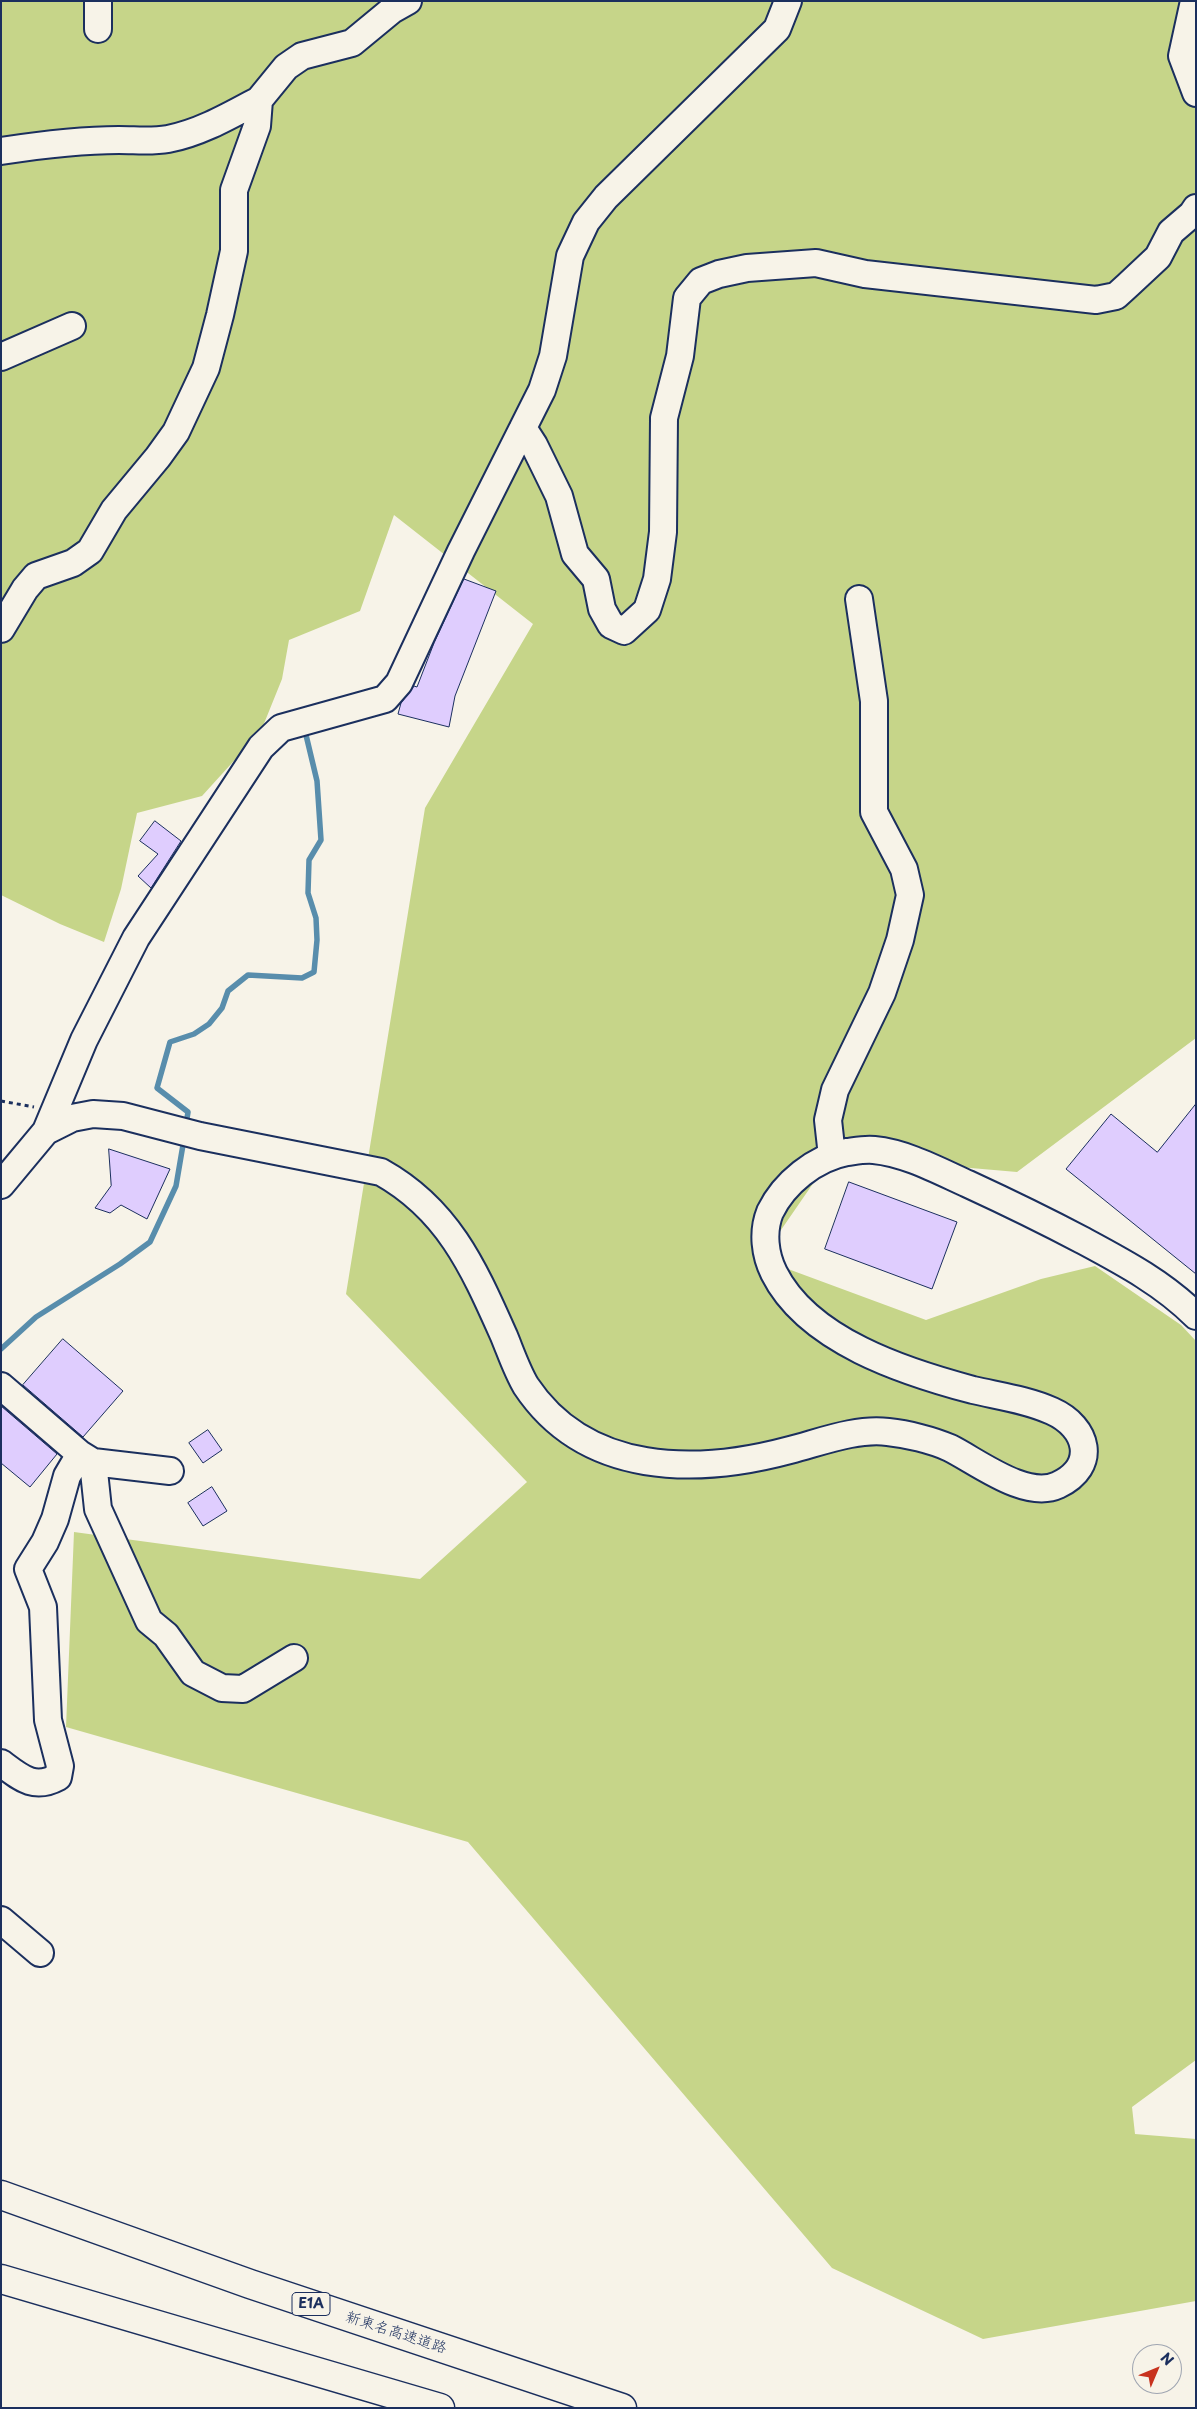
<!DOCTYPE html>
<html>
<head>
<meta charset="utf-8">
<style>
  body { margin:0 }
  #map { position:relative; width:1197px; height:2409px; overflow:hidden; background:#f7f3e8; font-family:"Playpen Sans",sans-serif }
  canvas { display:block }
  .frame { position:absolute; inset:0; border:2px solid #1b2f5e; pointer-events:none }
  .north { position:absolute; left:1132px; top:2344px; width:50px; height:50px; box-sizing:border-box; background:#f7f3e8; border:1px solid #9fa5b1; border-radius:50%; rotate:45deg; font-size:14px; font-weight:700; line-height:20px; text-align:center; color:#1b2f5e }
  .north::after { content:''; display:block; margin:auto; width:18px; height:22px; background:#c8321e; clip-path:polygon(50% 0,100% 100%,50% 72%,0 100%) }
</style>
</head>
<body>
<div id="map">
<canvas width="1197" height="2409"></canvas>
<div class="frame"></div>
<div class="north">N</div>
</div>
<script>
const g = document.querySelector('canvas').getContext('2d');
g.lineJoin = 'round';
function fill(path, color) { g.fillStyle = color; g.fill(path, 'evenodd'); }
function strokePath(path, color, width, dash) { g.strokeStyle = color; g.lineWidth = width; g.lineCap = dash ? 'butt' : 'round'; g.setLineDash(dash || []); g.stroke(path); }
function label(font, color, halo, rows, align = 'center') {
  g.font = font + ' "Playpen Sans","Klee One",sans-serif'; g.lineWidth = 5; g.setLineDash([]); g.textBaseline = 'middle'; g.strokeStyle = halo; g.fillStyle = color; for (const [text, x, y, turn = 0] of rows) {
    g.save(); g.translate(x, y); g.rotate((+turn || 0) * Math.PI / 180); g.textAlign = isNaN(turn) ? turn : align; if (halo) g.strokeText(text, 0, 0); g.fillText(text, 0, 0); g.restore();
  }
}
const green = new Path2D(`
  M 1,1 L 1196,1 L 1196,1038 L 1017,1172 L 832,1156 L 761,1259 L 926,1320 L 1041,1279 L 1095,1266 L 1181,1325 L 1196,1341 L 1196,2060 L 1132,2107 L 1135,2134 L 1196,2139 L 1196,2301 L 983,2339 L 832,2268 L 468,1842 L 66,1727 L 74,1532 L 420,1579 L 527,1482 L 346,1294 L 425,808 L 533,624 L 394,515 L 360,611 L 289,640 L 282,679 L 261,731 L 202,796 L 137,813 L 121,889 L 104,942 L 60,924 L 1,895 Z`);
const stream = new Path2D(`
  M 186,1125 L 188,1112 L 157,1088 L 170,1042 L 194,1034 L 209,1024 L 222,1008 L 228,991 L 248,975 L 302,978 L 314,972 L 317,940 L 316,918 L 308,893 L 309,860 L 321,840 L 317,781 L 306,735
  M 1,1349 L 36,1317 L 120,1264 L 150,1242 L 176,1186 L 184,1139`);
const building = new Path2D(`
  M 464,579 L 496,591 L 455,696 L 449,727 L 398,714 L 401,703 L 414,686 L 417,687 L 434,643 Z
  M 155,821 L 181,841 L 151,888 L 138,876 L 158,854 L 140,841 Z
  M 1196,1104 L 1196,1274 L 1066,1169 L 1111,1114 L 1157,1152 Z
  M 109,1149 L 170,1169 L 147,1219 L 121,1205 L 110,1213 L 95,1208 L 111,1186 Z
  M 849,1182 L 957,1222 L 932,1289 L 825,1249 Z
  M 63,1339 L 123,1391 L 83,1437 L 23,1385 Z
  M 1,1406 L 57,1454 L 30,1487 L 1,1463 Z
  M 208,1430 L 222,1450 L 203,1463 L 189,1443 Z
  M 212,1487 L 227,1511 L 203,1526 L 188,1503 Z`);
const path = new Path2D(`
  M 1,1101 L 34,1107`);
const minor = new Path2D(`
  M 1194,1 L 1182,56 L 1196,93
  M 98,29 L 98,1
  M 1,151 C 40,145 80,140 119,140 C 136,140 151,142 168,139 C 200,133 231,115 259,100
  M 1,357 L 72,326
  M 523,428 L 534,445 L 559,496 L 575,554 L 596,579 L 602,609 L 611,625 L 624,631 L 647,610 L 657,579 L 663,532 L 664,418 L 680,356 L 687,298 L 701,281 L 719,274 L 747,268 L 816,263 L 865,274 L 1096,300 L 1116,296 L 1127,286 L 1158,257 L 1171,232 L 1192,214 L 1196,208
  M 1,629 L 25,589 L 36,576 L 73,563 L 90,551 L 114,510 L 158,457 L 176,432 L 206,368 L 220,315 L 234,251 L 234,190 L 257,126 L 259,100 L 286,67 L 302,56 L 352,43 L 392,10 L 408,1
  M 46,1131 L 84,1040 L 136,938 L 261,747 L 281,728 L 385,699 L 399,683 L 461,551 L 542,390 L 553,356 L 570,256 L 586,222 L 606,197 L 777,29 L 788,1
  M 832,1156 L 828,1120 L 835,1090 L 882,993 L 900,940 L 910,895 L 904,869 L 874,812 L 874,701 L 859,599
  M 1,1185 L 46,1131 L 72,1118 L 93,1114 L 123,1116 L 200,1136 L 381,1172 C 449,1210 474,1269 504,1336 C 511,1353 517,1371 526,1386 C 586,1476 697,1475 790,1450 C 821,1442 856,1428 888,1432 C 907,1434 932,1440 950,1448 C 978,1462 1026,1500 1058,1485 C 1098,1466 1088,1427 1052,1411 C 1028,1400 999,1396 973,1390 C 905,1372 808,1341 774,1273 C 765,1255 762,1232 770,1212 C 784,1183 815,1158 847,1152 C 855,1151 865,1149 874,1150 C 906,1153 939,1171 968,1184 C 1007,1202 1044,1220 1082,1240 C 1123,1262 1163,1283 1196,1316
  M 1,1386 L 80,1454 L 93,1462 L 170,1471
  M 93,1462 L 98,1509 L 149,1621 L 166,1635 L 193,1673 L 222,1688 L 243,1689 L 294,1658
  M 1,1763 C 21,1778 34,1790 58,1777 L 60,1766 L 48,1720 L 43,1607 L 28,1569 L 45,1542 L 55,1519 L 67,1476 L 80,1454
  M 1,1920 L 40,1953`);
const highway = new Path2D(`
  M 1,2195 L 250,2284 L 622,2408
  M 1,2279 L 440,2408`);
const shields = [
  [311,2304,38]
];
const shieldNames = [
  ["E1A",311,2304]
];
const streetNames = [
  ["新東名高速道路",396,2333,18]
];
fill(green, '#c6d589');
strokePath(stream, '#588dac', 5.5);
fill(building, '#dfcdfe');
strokePath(building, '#1b2f5e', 1);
strokePath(minor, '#1b2f5e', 30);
strokePath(highway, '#1b2f5e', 31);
strokePath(path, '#1b2f5e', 3, [4, 4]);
strokePath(minor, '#f7f3e8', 26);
strokePath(highway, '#f7f3e8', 28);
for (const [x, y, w] of shields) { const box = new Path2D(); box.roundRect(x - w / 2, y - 11.5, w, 23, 4); g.fillStyle = '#f7f3e8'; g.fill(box); strokePath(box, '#1b2f5e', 1); }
label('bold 14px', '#1b2f5e', null, shieldNames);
label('15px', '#1b2f5e', '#f7f3e8', streetNames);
</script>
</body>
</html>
